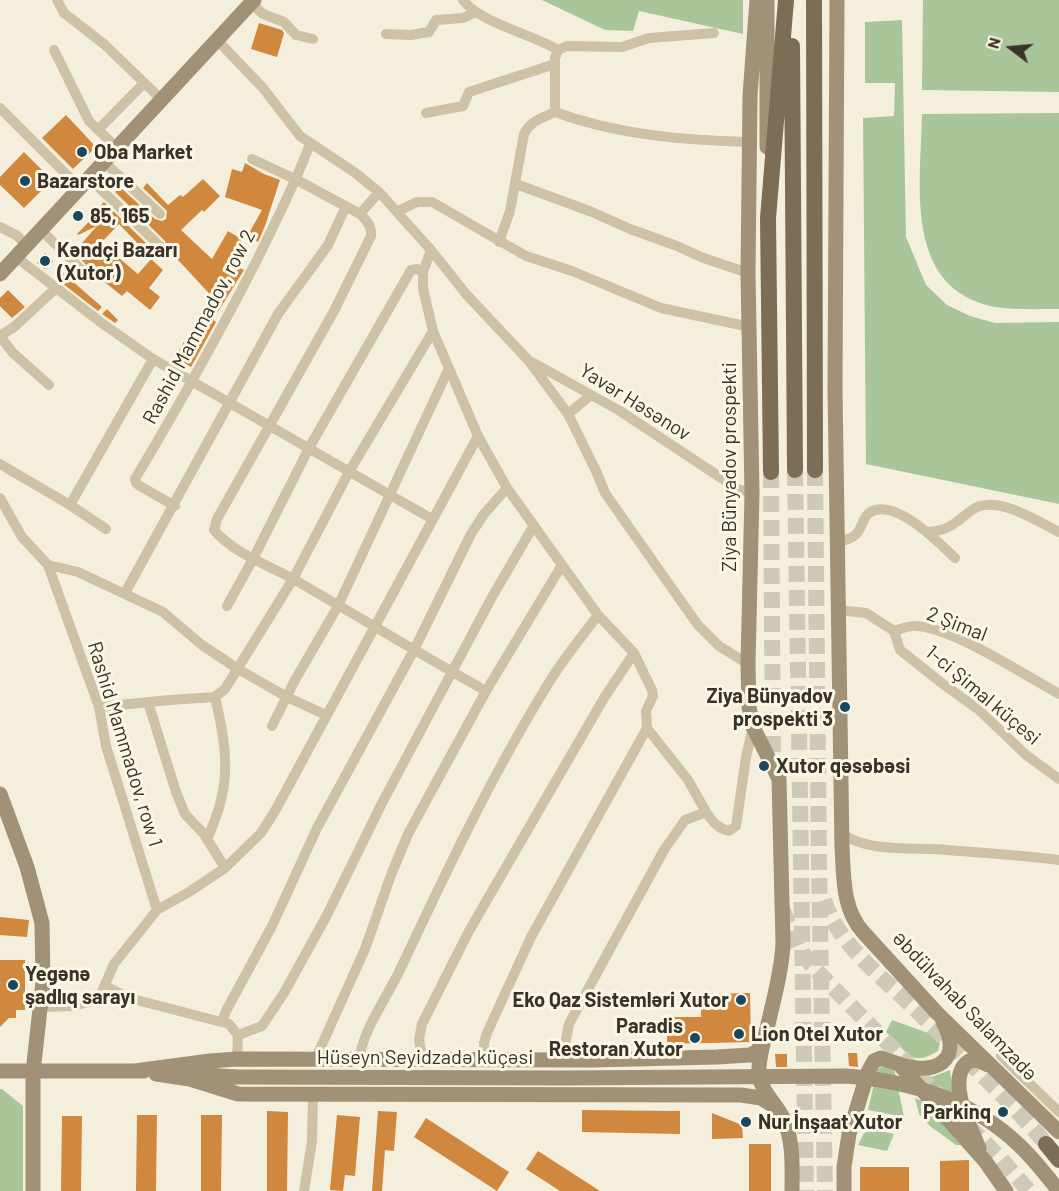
<!DOCTYPE html>
<html>
<head>
<meta charset="utf-8">
<style>
  body { margin:0 }
  #map { position:relative; width:1059px; height:1191px; overflow:hidden; background:#f4efdc; font-family:Barlow,sans-serif }
  canvas { display:block }
  .north { position:absolute; left:981px; top:18px; width:60px; height:60px; -webkit-text-stroke:4px #fbf7e8; paint-order:stroke; rotate:286deg; font-size:16px; font-weight:700; line-height:24px; text-align:center; color:#393228 }
  .north::after { content:''; display:block; margin:auto; width:21px; height:27px; background:#393228; clip-path:polygon(50% 0,100% 100%,50% 72%,0 100%) }
</style>
</head>
<body>
<div id="map">
<canvas width="1059" height="1191"></canvas>
<div class="north">N</div>
</div>
<script>
const g = document.querySelector('canvas').getContext('2d');
g.lineJoin = 'round';
function fill(path, color) { g.fillStyle = color; g.fill(path, 'evenodd'); }
function strokePath(path, color, width, dash) { g.strokeStyle = color; g.lineWidth = width; g.lineCap = dash ? 'butt' : 'round'; g.setLineDash(dash || []); g.stroke(path); }
function label(font, color, halo, rows, align = 'center') {
  g.font = font + ' Barlow,sans-serif'; g.lineWidth = 6; g.setLineDash([]); g.textBaseline = 'middle'; g.strokeStyle = halo; g.fillStyle = color; for (const [text, x, y, turn = 0] of rows) {
    g.save(); g.translate(x, y); g.rotate((+turn || 0) * Math.PI / 180); g.textAlign = isNaN(turn) ? turn : align; if (halo) g.strokeText(text, 0, 0); g.fillText(text, 0, 0); g.restore();
  }
}
const green = new Path2D(`
  M 542,0 L 743,0 L 743,34 L 639,11 L 633,31 L 605,30 Z
  M 923,0 L 1059,0 L 1059,92 L 922,90 Z
  M 902,20 L 906,237 L 926,285 L 947,305 L 970,316 L 995,323 L 1059,322 L 1059,504 L 866,464 L 863,118 L 894,116 L 895,83 L 865,83 L 865,22 Z
  M 1059,113 L 1059,309 C 1038,309 1016,310 995,307 C 902,289 921,183 922,114 Z
  M 892,1020 L 934,1035 L 940,1043 L 938,1051 C 909,1069 906,1049 886,1032 Z
  M 882,1066 L 894,1068 L 904,1117 L 868,1110 L 877,1070 Z
  M 950,1070 L 956,1117 L 919,1078 L 932,1077 Z
  M 0,1089 L 2,1089 L 23,1106 L 23,1191 L 0,1191 Z
  M 915,1098 L 925,1102 L 961,1145 L 956,1145 L 930,1126 L 919,1114 Z
  M 875,1130 L 894,1134 L 887,1151 L 858,1145 L 864,1133 Z`);
const building = new Path2D(`
  M 259,23 L 282,30 L 284,33 L 277,57 L 251,49 Z
  M 66,115 L 96,147 L 73,169 L 42,138 Z
  M 24,152 L 52,180 L 24,208 L 0,185 L 0,177 Z
  M 245,163 L 264,174 L 280,180 L 265,226 L 258,242 L 248,235 L 262,210 L 225,197 L 232,169 L 242,172 Z
  M 203,179 L 220,196 L 204,212 L 202,210 L 181,230 L 212,259 L 228,231 L 243,240 L 230,262 L 244,270 L 213,320 L 216,322 L 191,367 L 175,357 L 206,305 L 210,309 L 217,302 L 167,248 L 165,241 L 115,192 L 120,187 L 155,219 L 162,221 L 166,219 L 167,211 L 143,188 L 147,183 L 168,205 L 180,195 L 183,197 Z
  M 104,202 L 146,243 L 142,248 L 119,224 L 101,243 L 138,274 L 151,259 L 163,270 L 149,288 L 160,297 L 150,310 L 127,291 L 122,296 L 97,276 L 74,252 L 97,226 L 78,235 L 77,234 L 100,210 L 98,208 Z
  M 45,253 L 53,261 L 45,269 L 37,263 Z
  M 63,273 L 102,307 L 98,311 L 58,280 Z
  M 8,290 L 25,307 L 12,318 L 0,306 L 0,298 Z
  M 107,309 L 118,320 L 115,323 L 102,314 Z
  M 0,917 L 29,920 L 27,937 L 0,935 Z
  M 0,960 L 25,960 L 25,1010 L 16,1010 L 16,1018 L 9,1018 L 0,1027 Z
  M 750,993 L 751,1042 L 667,1044 L 667,1017 L 701,1017 L 701,994 Z
  M 848,1053 L 857,1053 L 858,1067 L 849,1066 Z
  M 775,1054 L 787,1054 L 787,1067 L 776,1067 Z
  M 582,1110 L 680,1111 L 680,1134 L 582,1132 Z
  M 267,1111 L 288,1112 L 287,1191 L 267,1191 Z
  M 378,1111 L 397,1112 L 394,1151 L 385,1150 L 382,1191 L 372,1191 Z
  M 712,1113 L 742,1125 L 743,1138 L 712,1139 Z
  M 137,1115 L 157,1115 L 156,1191 L 136,1191 Z
  M 201,1115 L 222,1115 L 221,1191 L 201,1191 Z
  M 337,1115 L 360,1117 L 355,1176 L 345,1175 L 343,1191 L 330,1190 Z
  M 62,1116 L 82,1116 L 81,1191 L 61,1191 Z
  M 426,1118 L 509,1172 L 497,1191 L 414,1137 Z
  M 749,1144 L 771,1144 L 771,1191 L 749,1191 Z
  M 538,1151 L 600,1191 L 560,1191 L 526,1169 Z
  M 969,1160 L 969,1191 L 940,1191 L 940,1161 Z
  M 860,1167 L 909,1167 L 909,1191 L 860,1191 Z`);
const primaryTunnel = new Path2D(`
  M 795,470 L 806,1191
  M 815,470 L 819,867 L 825,1191
  M 771,472 L 773,770
  M 824,900 C 838,944 882,977 914,1008 C 959,1053 1006,1096 1046,1144
  M 782,909 L 798,946 L 811,965 L 1001,1159 L 1029,1191`);
const street = new Path2D(`
  M 57,0 L 64,13 L 104,44 L 161,99
  M 463,0 C 480,23 532,34 558,50
  M 251,3 L 263,14 L 284,22 L 296,35 L 313,39
  M 386,34 L 411,35 L 429,32 L 436,20 L 463,18 L 476,12
  M 217,40 L 263,88 L 300,136 L 354,172 L 379,192 L 431,250 L 466,294 L 529,361 L 568,414 L 596,471 L 605,493 L 683,604 L 698,625 L 719,646 L 748,664
  M 54,50 L 89,121 L 117,148
  M 0,108 L 81,189
  M 555,112 C 617,135 683,140 749,142
  M 426,113 L 463,106 L 469,92 L 555,64
  M 98,130 L 144,83
  M 252,159 L 297,180 L 360,214 L 379,192
  M 104,162 L 160,214
  M 90,179 L 160,246
  M 516,184 L 592,212 L 630,229 L 677,246 L 701,257 L 748,273
  M 398,211 L 417,202 L 432,202 L 526,256 L 572,271 L 661,308 L 750,327
  M 360,214 C 367,221 372,226 371,236 L 334,311 L 217,519 L 214,530 C 233,553 270,566 295,580 C 359,617 422,655 486,691
  M 0,227 L 16,235 L 27,245
  M 41,230 L 90,278
  M 499,242 L 510,211 L 524,134 C 530,121 542,118 555,112 L 555,58 L 558,50 L 567,46 L 622,47 L 649,38 L 714,33
  M 431,250 L 423,272 L 423,288 L 433,331 L 478,436 L 507,488 L 562,565 L 598,615 L 634,653 L 652,690 L 653,696 L 646,711 L 647,728 L 531,937 L 487,1033 L 484,1043 L 484,1060
  M 16,257 L 103,324 L 153,359 L 432,519
  M 0,336 L 14,327 L 56,288
  M 0,336 L 12,352 L 49,385
  M 532,362 L 620,411 L 738,489 L 752,493
  M 568,414 L 591,395
  M 0,464 L 70,505 L 153,359
  M 0,498 L 22,537 L 48,565 L 99,707 L 106,746 L 157,910
  M 70,505 L 106,529
  M 175,506 L 140,486 L 136,483 L 135,479 C 178,407 219,334 257,260 C 276,221 295,184 310,144
  M 927,532 C 951,530 953,524 972,510 C 995,493 1037,521 1059,532
  M 837,543 C 842,541 850,539 854,536 C 862,531 862,518 869,513 C 894,496 938,542 955,558
  M 48,565 L 78,572 L 163,612 L 202,645 L 238,669 L 287,697 L 326,715
  M 125,593 L 278,314 L 328,245 L 346,206
  M 227,606 L 253,559 L 309,448 L 411,270 L 417,269 L 423,272
  M 838,610 L 866,613 L 894,631 C 901,629 909,625 917,626 C 955,629 1023,674 1059,694
  M 894,631 L 900,650 L 943,684 L 979,710 L 1026,755 L 1059,779
  M 148,702 L 176,792 L 185,814 L 204,834 L 225,868
  M 99,707 L 170,700 L 215,697 L 225,689 L 293,579 L 349,472 L 433,331
  M 272,726 L 295,680 L 338,606 L 449,368
  M 647,728 L 688,780 L 706,812
  M 843,834 C 868,853 917,847 947,850 C 984,853 1022,855 1059,860
  M 207,840 C 212,827 218,814 221,800 C 230,766 223,731 215,697
  M 105,986 L 129,998 L 229,1024 L 238,1035 L 237,1059
  M 40,1007 L 74,1006 L 92,1001 L 100,996 L 114,964 L 157,910 L 189,892 L 225,868 L 261,833 L 275,811 L 478,436
  M 222,1022 L 226,1011 L 272,926 L 317,828 L 414,650 L 471,534 L 484,514 L 507,488
  M 238,1035 L 262,1026 L 284,993 L 327,915 L 382,803 L 492,597 L 534,525
  M 1001,1056 L 1059,1112
  M 315,1060 L 365,949 L 391,875 L 408,834 L 486,691 L 562,565
  M 566,1060 L 565,1045 L 569,1024 L 664,850 L 685,820 L 706,812 C 713,822 717,828 729,831 L 736,826 L 746,757 L 753,727
  M 359,1061 C 362,1031 387,997 400,970 C 445,874 490,779 545,689 C 560,663 580,639 598,615
  M 423,1061 L 419,1040 L 422,1024 L 469,931 L 604,698 L 634,653
  M 304,1191 L 312,1141 L 313,1095`);
const secondary = new Path2D(`
  M 757,0 L 750,96 L 748,273 L 752,493 L 748,664 L 749,707 L 753,727 L 779,779 L 783,943 C 782,971 773,1001 767,1029 C 763,1044 758,1059 759,1074 C 761,1092 776,1103 783,1118 C 794,1141 792,1167 792,1191
  M 767,0 L 767,147
  M 837,0 L 835,389 L 842,848 C 844,877 842,908 863,932 L 937,1013 L 1059,1132
  M 0,274 L 254,0
  M 0,794 L 27,867 L 42,923 L 43,982 L 33,1072 L 33,1191
  M 899,1064 C 934,1076 964,1062 943,1022
  M 0,1071 L 144,1071
  M 135,1071 L 210,1061 L 237,1059 L 593,1060 L 717,1057 L 750,1055 L 757,1052 L 762,1041
  M 156,1074 L 190,1079 L 238,1094 L 741,1095 L 761,1098 L 774,1106
  M 195,1074 L 234,1077
  M 979,1148 C 970,1127 945,1077 969,1061 L 977,1060 L 988,1065
  M 844,1191 L 844,1167 L 849,1134 L 868,1072 L 874,1061 L 881,1058 L 899,1064 L 985,1161 L 1006,1191`);
const primary = new Path2D(`
  M 814,0 L 815,470
  M 792,46 L 795,470
  M 771,472 L 768,218 L 786,0
  M 1046,1144 L 1059,1160`);
const secondaryBridge = new Path2D(`
  M 234,1077 L 562,1078 L 846,1076 C 910,1081 972,1100 1019,1145 C 1034,1159 1046,1175 1059,1191`);
const markers = [
  [82,152,6,"#19485e"],
  [25,181,6,"#19485e"],
  [78,216,6,"#19485e"],
  [45,261,6,"#19485e"],
  [845,707,6,"#19485e"],
  [764,766,6,"#19485e"],
  [13,985,6,"#19485e"],
  [741,1000,6,"#19485e"],
  [739,1034,6,"#19485e"],
  [695,1038,6,"#19485e"],
  [1003,1112,6,"#19485e"],
  [746,1122,6,"#19485e"]
];
const poiNames = [
  ["Oba Market",94,152],
  ["Bazarstore",37,181],
  ["85, 165",90,216],
  ["Kəndçi Bazarı",57,250],
  ["(Xutor)",57,273],
  ["Ziya Bünyadov",833,696,"right"],
  ["prospekti 3",833,719,"right"],
  ["Xutor qəsəbəsi",776,766],
  ["Yegənə",25,974],
  ["şadlıq sarayı",25,997],
  ["Eko Qaz Sistemləri Xutor",729,1000,"right"],
  ["Paradis",683,1026,"right"],
  ["Restoran Xutor",683,1049,"right"],
  ["Lion Otel Xutor",751,1034],
  ["Parkinq",991,1112,"right"],
  ["Nur İnşaat Xutor",758,1122]
];
const streetNames = [
  ["Rashid Mammadov, row 2",199,327,-62],
  ["Yavər Həsənov",635,402,32],
  ["Ziya Bünyadov prospekti",729,467,-90],
  ["2 Şimal",957,624,21],
  ["1-ci Şimal küçesi",983,695,40],
  ["Rashid Mammadov, row 1",125,744,73],
  ["Əbdülvahab Salamzadə",965,1006,46],
  ["Hüseyn Seyidzadə küçəsi",425,1057]
];
fill(green, '#abc59a');
fill(building, '#d0873e');
strokePath(primaryTunnel, '#cfc9b8', 16, [16, 8]);
strokePath(street, '#cdc2a6', 10);
strokePath(secondary, '#a19177', 15);
strokePath(primary, '#7c6d57', 16);
strokePath(secondaryBridge, '#a19177', 15);
for (const [x, y, r, color] of markers) { const dot = new Path2D(); dot.arc(x, y, r, 0, 2 * Math.PI); g.fillStyle = color; g.fill(dot); strokePath(dot, '#fbf7e8', 2); }
label('bold 20px', '#393228', '#fbf7e8', poiNames, 'left');
label('20px', '#393228', '#fbf7e8', streetNames);
</script>
</body>
</html>
